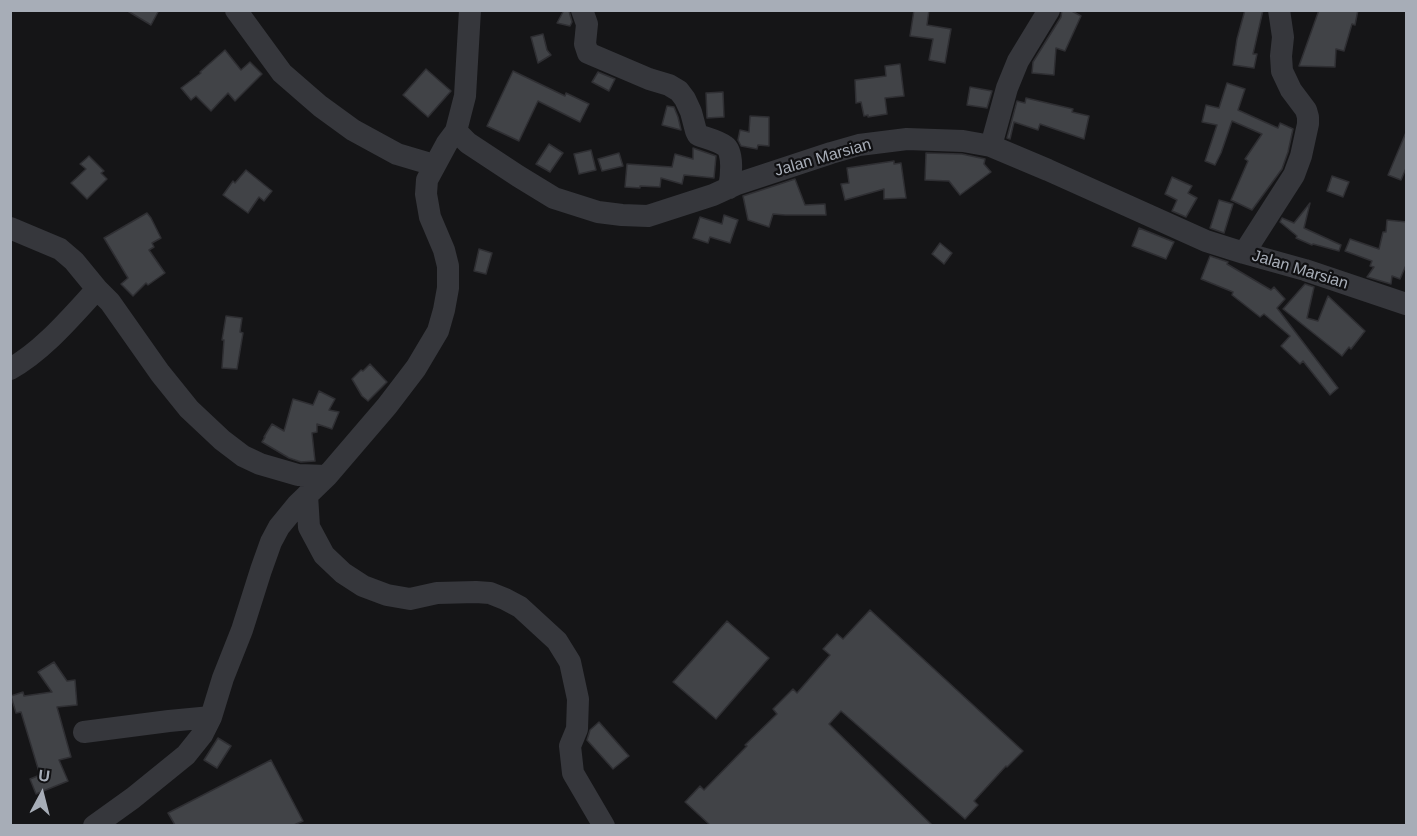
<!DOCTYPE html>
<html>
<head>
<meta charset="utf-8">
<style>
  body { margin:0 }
  #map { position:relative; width:1417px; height:836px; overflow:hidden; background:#151517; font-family:Helvetica,sans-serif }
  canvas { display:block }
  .frame { position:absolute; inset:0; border:12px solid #a7adb7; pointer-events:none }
  .north { position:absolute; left:12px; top:764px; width:60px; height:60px; -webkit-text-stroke:4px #101012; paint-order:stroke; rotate:7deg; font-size:16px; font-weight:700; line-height:24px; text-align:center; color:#a7adb7 }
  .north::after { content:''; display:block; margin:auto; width:21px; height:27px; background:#a7adb7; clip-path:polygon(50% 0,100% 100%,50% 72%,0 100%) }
</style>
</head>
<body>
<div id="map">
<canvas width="1417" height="836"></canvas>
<div class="frame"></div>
<div class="north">U</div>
</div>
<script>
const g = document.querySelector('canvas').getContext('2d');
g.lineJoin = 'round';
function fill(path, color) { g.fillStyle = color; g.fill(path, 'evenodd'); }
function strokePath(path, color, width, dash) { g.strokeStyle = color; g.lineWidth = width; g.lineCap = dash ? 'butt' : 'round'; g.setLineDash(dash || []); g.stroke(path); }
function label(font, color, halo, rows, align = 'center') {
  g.font = font + ' Helvetica,sans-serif'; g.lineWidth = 4.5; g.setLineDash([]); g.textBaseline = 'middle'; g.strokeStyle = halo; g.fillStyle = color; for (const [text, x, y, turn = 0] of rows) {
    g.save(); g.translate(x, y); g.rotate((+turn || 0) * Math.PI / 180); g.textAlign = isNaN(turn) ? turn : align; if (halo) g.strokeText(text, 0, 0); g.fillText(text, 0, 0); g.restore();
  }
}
const building = new Path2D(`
  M 126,10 L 159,10 L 151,25 Z
  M 564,10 L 569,11 L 572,22 L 570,26 L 557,23 Z
  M 914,10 L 929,10 L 927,25 L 951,29 L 945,63 L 929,60 L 933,39 L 910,36 Z
  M 1062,10 L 1070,10 L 1081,16 L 1065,51 L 1056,48 L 1054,75 L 1032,73 L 1033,62 L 1061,17 Z
  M 1245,10 L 1263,10 L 1253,54 L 1257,54 L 1254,68 L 1233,65 L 1237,39 Z
  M 1319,10 L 1358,10 L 1355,25 L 1352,24 L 1344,51 L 1336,49 L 1335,67 L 1299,66 Z
  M 543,34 L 547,50 L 551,55 L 538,63 L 531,37 Z
  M 225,50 L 241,70 L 250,62 L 262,74 L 235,101 L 228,93 L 211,111 L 196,96 L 191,100 L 181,88 L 201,73 L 200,72 Z
  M 900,64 L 904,96 L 885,98 L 887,114 L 868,117 L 868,115 L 864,116 L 861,102 L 856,103 L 855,80 L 886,76 L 885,66 Z
  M 426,69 L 451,91 L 428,117 L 403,95 Z
  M 513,71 L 565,96 L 566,93 L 589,104 L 580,122 L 538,101 L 519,141 L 487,126 Z
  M 598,72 L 615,79 L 609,91 L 592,82 Z
  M 1227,83 L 1245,89 L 1238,110 L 1278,128 L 1280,123 L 1293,129 L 1288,152 L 1282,169 L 1252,210 L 1231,200 L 1248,161 L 1245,159 L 1262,134 L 1232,121 L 1221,153 L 1215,165 L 1205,161 L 1217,125 L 1202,122 L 1206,105 L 1219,108 Z
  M 970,87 L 992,91 L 987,108 L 967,105 Z
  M 723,92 L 724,117 L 707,118 L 706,93 Z
  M 1026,98 L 1073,109 L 1072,112 L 1089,116 L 1084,139 L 1040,124 L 1038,130 L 1014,122 L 1010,139 L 1007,138 L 1017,101 L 1025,103 Z
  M 667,106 L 674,107 L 678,117 L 681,130 L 662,125 Z
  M 750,116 L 769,117 L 769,146 L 758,145 L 757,149 L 741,146 L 738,140 L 740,130 L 749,132 Z
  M 1407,130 L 1407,166 L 1401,180 L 1388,175 Z
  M 549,144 L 563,153 L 550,172 L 536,164 Z
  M 693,148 L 716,156 L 714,178 L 684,175 L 682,184 L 661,178 L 660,187 L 640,186 L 640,188 L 625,187 L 627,164 L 672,167 L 675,154 L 693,159 Z
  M 591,150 L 596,170 L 579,174 L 574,154 Z
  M 619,153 L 623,166 L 602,171 L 598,159 Z
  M 926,153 L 962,154 L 985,159 L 984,164 L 991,172 L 960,195 L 949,181 L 925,180 Z
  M 89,156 L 104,171 L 101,173 L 107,179 L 87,199 L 71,183 L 86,169 L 80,164 Z
  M 894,161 L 894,164 L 901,163 L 906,198 L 884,199 L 884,189 L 845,200 L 841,184 L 849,183 L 847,168 Z
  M 246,170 L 272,191 L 264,201 L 259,197 L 248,213 L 223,195 L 233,181 L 235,183 Z
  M 1332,176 L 1349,182 L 1343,197 L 1327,191 Z
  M 1172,177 L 1192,186 L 1188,193 L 1197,198 L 1186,217 L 1172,211 L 1177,200 L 1165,194 Z
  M 795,179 L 805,205 L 825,204 L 826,215 L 785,215 L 773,214 L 769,227 L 748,220 L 743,196 Z
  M 1219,200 L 1233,204 L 1224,233 L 1210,228 Z
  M 1310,203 L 1304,228 L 1341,245 L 1339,251 L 1313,244 L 1312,245 L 1296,238 L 1297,236 L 1280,222 L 1282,218 L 1294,223 Z
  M 147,213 L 151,218 L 161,238 L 152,243 L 154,247 L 149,250 L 165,273 L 148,285 L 146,283 L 133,296 L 121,284 L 128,278 L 104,238 Z
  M 724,215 L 738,220 L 730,243 L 710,237 L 708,243 L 693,238 L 700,217 L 722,224 Z
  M 1387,220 L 1407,222 L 1407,263 L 1400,279 L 1392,276 L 1391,284 L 1367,277 L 1374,267 L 1370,266 L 1372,261 L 1345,251 L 1350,239 L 1379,249 L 1383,232 L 1386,232 Z
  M 1139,228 L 1174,242 L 1166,259 L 1132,246 Z
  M 940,243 L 952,253 L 944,264 L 932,254 Z
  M 479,249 L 492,253 L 486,274 L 474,271 Z
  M 1210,256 L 1228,262 L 1227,264 L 1271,290 L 1274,287 L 1285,299 L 1277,308 L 1338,388 L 1330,395 L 1303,361 L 1300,364 L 1281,346 L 1290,336 L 1264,314 L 1260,317 L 1232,295 L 1233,292 L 1201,279 Z
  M 1305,284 L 1314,287 L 1307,318 L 1318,321 L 1328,296 L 1365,331 L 1351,349 L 1349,347 L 1342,356 L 1283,309 Z
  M 226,316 L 242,318 L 240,332 L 243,333 L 237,369 L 222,368 L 224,340 L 222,340 Z
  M 370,364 L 387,382 L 368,401 L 362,396 L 352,379 L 361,370 L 363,371 Z
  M 319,391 L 335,399 L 329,410 L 339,412 L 332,429 L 317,424 L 317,432 L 312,433 L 315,461 L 301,462 L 289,458 L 262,442 L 265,437 L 264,437 L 272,424 L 284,431 L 293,399 L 313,405 Z
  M 870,610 L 1023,751 L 1007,767 L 1006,766 L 974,801 L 978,805 L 965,819 L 841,711 L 829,724 L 932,825 L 710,825 L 685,802 L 700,786 L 704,790 L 747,746 L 745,745 L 777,714 L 773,709 L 793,689 L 797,693 L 830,655 L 823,649 L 837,634 L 843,639 Z
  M 727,621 L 769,658 L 716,719 L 673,682 Z
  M 54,662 L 67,681 L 75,680 L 77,705 L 57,707 L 71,757 L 59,760 L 68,781 L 36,794 L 30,779 L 40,775 L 21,712 L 16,713 L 11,696 L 23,692 L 24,696 L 52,692 L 38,672 Z
  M 599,722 L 629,756 L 613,769 L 587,740 L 590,730 Z
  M 218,738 L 231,746 L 217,768 L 204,760 Z
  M 271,760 L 303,821 L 294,825 L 175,825 L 168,813 Z`);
const minor = new Path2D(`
  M 236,10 L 282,73 L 320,106 L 353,130 L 397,154 L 434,165
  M 582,10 L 587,24 L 585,44 L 588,53 L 649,79 L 669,85 L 679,91 L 685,99 L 691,112 L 696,131 L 698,135 C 706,138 719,141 725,146 C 734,152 731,178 729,188
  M 456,131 L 468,143 L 518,176 L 554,198 L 598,212 L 622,215 L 648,216 L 713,195 L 737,184 L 831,153 L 859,145 L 907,139 L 963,141 L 991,146 L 1048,170 L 1206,241 L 1244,253 L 1305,270 L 1406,304
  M 991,146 L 1007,88 L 1018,61 L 1049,10
  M 10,228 L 60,249 L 74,261 L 97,289 L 110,302 L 160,373 L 189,409 L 222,440 L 243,456 L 260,464 L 298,475 L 327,476
  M 1244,253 L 1294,175 L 1301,156 L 1308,124 L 1308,117 L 1306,110 L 1291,90 L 1282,71 L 1281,56 L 1283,37 L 1279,10
  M 10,369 C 43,351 72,316 97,289
  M 307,495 L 309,527 L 324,555 L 343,573 L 363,586 L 387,595 L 410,599 L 437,593 L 476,592 L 490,593 L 505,599 L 520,607 L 557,641 L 570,662 L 578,699 L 577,729 L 570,746 L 573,773 L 604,826
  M 84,732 L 169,721 L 211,717
  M 94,826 L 133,798 L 186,755 L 202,735 L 211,717 L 223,678 L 242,630 L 261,570 L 271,542 L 279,527 L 297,505 L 327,476 L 387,406 L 416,368 L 438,331 L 444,310 L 448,288 L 448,266 L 444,250 L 430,217 L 426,194 L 427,180 L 447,143 L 456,131 L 465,96 L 470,10`);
const streetNames = [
  ["Jalan Marsian",823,158,-16],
  ["Jalan Marsian",1300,270,17]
];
fill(building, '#414347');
strokePath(building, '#2f2f33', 1.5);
strokePath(minor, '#36373c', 22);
label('16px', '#a7adb7', '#101012', streetNames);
</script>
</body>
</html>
